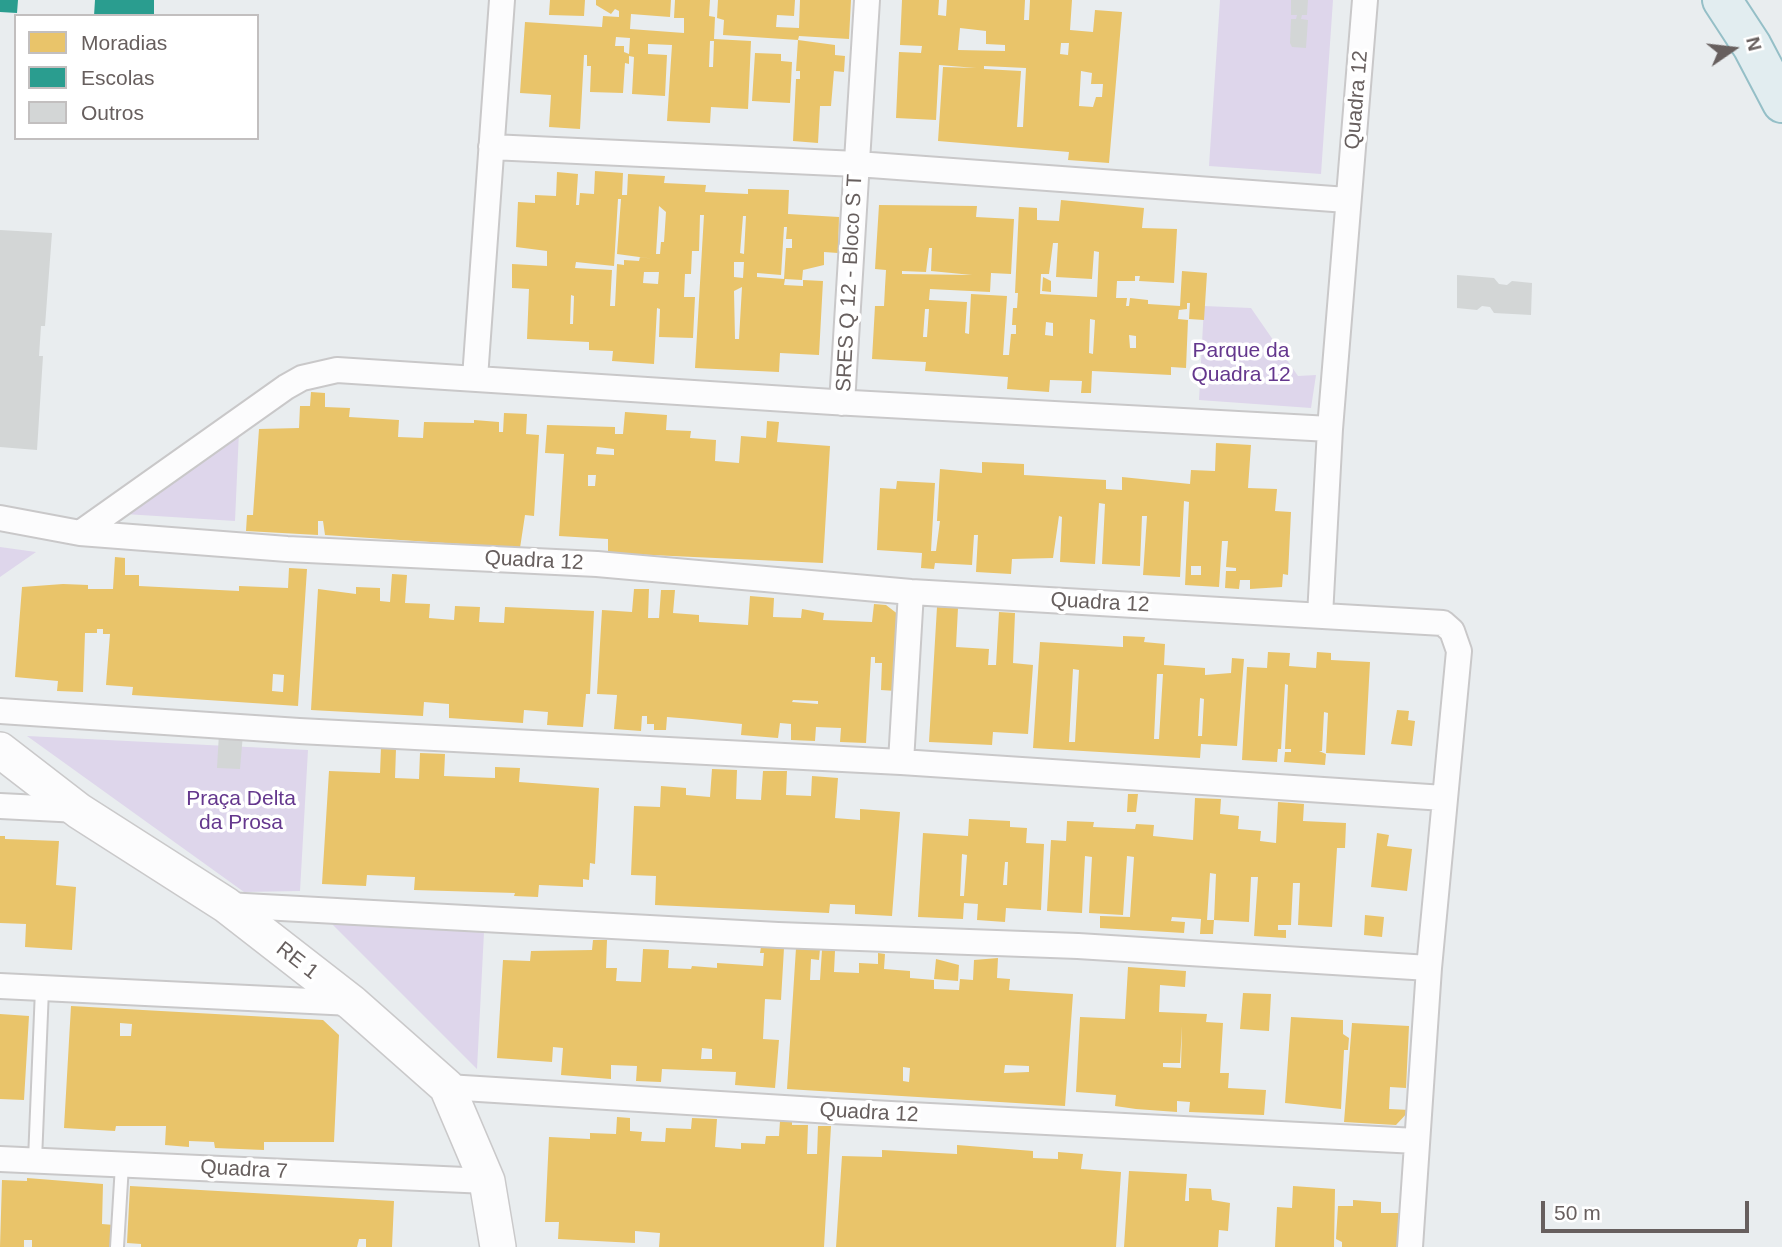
<!DOCTYPE html>
<html>
<head>
<meta charset="utf-8">
<style>
  body { margin:0 }
  #map { position:relative; width:1782px; height:1247px; overflow:hidden; background:#e9edef; font-family:Arial,sans-serif }
  canvas { display:block }
  .legend { position:absolute; left:14px; top:14px; width:245px; height:126px; box-sizing:border-box; background:#fff; border:2px solid #c2bfbf; margin:0; padding:9px 12px; list-style:none; font-size:21px; color:#675f5e }
  .legend li { display:flex; align-items:center; gap:14px; height:35px }
  .legend b { width:35px; border:2px solid #c2bfbf }
  .north { position:absolute; left:1698px; top:14px; width:70px; height:70px; -webkit-text-stroke:5px #fff; paint-order:stroke; rotate:76deg; font-size:19px; font-weight:700; line-height:28px; text-align:center; color:#675f5e }
  .north::after { content:''; display:block; margin:auto; width:24px; height:32px; background:#675f5e; clip-path:polygon(50% 0,100% 100%,50% 72%,0 100%) }
  .scale { position:absolute; left:1541px; top:1201px; width:208px; height:32px; box-sizing:border-box; border:4px solid #675f5e; border-top:0; padding-left:9px; font-size:21px; line-height:24px; white-space:nowrap; color:#675f5e; -webkit-text-stroke:5px #fff; paint-order:stroke }
</style>
</head>
<body>
<div id="map">
<canvas width="1782" height="1247"></canvas>
<ul class="legend">
<li><b style="height:19px;background:#e9c46a"></b>Moradias</li>
<li><b style="height:19px;background:#2a9d8f"></b>Escolas</li>
<li><b style="height:19px;background:#d3d6d6"></b>Outros</li>
</ul>
<div class="north">N</div>
<div class="scale">50 m</div>
</div>
<script>
const g = document.querySelector('canvas').getContext('2d');
g.lineJoin = 'round';
function fill(path, color) { g.fillStyle = color; g.fill(path, 'evenodd'); }
function strokePath(path, color, width, dash) { g.strokeStyle = color; g.lineWidth = width; g.lineCap = dash ? 'butt' : 'round'; g.setLineDash(dash || []); g.stroke(path); }
function label(font, color, halo, rows, align = 'center') {
  g.font = font + ' Arial,sans-serif'; g.lineWidth = 7; g.setLineDash([]); g.textBaseline = 'middle'; g.strokeStyle = halo; g.fillStyle = color; for (const [text, x, y, turn = 0] of rows) {
    g.save(); g.translate(x, y); g.rotate((+turn || 0) * Math.PI / 180); g.textAlign = isNaN(turn) ? turn : align; if (halo) g.strokeText(text, 0, 0); g.fillText(text, 0, 0); g.restore();
  }
}
const green = new Path2D(`
  M 1220,0 L 1333,0 L 1321,174 L 1209,166 Z
  M 1204,306 L 1251,308 L 1298,376 L 1316,375 L 1311,408 L 1199,400 Z
  M 239,431 L 235,521 L 125,514 Z
  M 0,547 L 36,552 L 0,577 Z
  M 27,736 L 308,750 L 300,891 L 244,892 Z
  M 332,924 L 484,932 L 477,1069 Z`);
const homes = new Path2D(`
  M 550,0 L 585,0 L 584,16 L 549,15 Z
  M 596,0 L 671,0 L 670,17 L 631,14 L 630,29 L 684,33 L 684,18 L 674,18 L 675,0 L 710,0 L 709,16 L 715,17 L 714,39 L 751,41 L 748,109 L 711,107 L 710,123 L 667,121 L 672,45 L 648,44 L 648,54 L 667,55 L 665,96 L 632,94 L 634,57 L 629,56 L 629,64 L 625,63 L 623,93 L 590,92 L 591,66 L 587,66 L 587,55 L 584,55 L 580,129 L 549,127 L 551,95 L 520,93 L 525,22 L 602,27 L 603,16 L 619,17 L 619,11 L 615,9 L 611,14 L 596,5 ZM 616,37 L 630,38 L 629,54 L 624,52 L 624,46 L 615,46 ZM 710,41 L 714,41 L 713,67 L 709,67 Z
  M 718,0 L 795,0 L 794,16 L 777,15 L 776,27 L 799,28 L 800,0 L 851,0 L 849,39 L 799,36 L 798,40 L 723,35 L 724,20 L 717,18 Z
  M 902,0 L 939,0 L 938,15 L 946,16 L 947,0 L 1025,0 L 1024,20 L 1029,20 L 1030,0 L 1072,0 L 1070,30 L 1093,32 L 1095,10 L 1122,12 L 1109,163 L 1068,160 L 1069,152 L 938,141 L 943,67 L 976,68 L 939,65 L 936,120 L 896,118 L 899,52 L 921,53 L 922,46 L 900,45 ZM 960,28 L 986,31 L 986,44 L 1005,45 L 1005,51 L 958,50 ZM 1061,43 L 1069,43 L 1068,55 L 1060,54 ZM 984,66 L 1026,68 L 1023,127 L 1017,127 L 1021,71 L 984,69 ZM 1081,71 L 1092,73 L 1091,84 L 1103,84 L 1102,97 L 1096,97 L 1093,107 L 1079,106 Z
  M 798,40 L 835,45 L 835,55 L 845,56 L 844,72 L 834,71 L 831,106 L 820,106 L 818,143 L 793,141 L 796,79 L 800,79 L 800,71 L 796,71 Z
  M 755,53 L 781,54 L 781,61 L 792,62 L 790,103 L 752,101 Z
  M 595,171 L 623,173 L 622,195 L 627,195 L 628,174 L 665,176 L 664,183 L 706,185 L 705,192 L 748,194 L 748,189 L 789,190 L 788,214 L 839,217 L 838,253 L 824,252 L 824,265 L 803,270 L 802,280 L 785,279 L 784,285 L 803,286 L 803,280 L 823,281 L 819,355 L 780,353 L 779,372 L 695,368 L 704,215 L 700,215 L 699,251 L 692,251 L 691,274 L 685,274 L 684,297 L 695,297 L 693,338 L 659,337 L 660,309 L 657,308 L 654,364 L 612,361 L 613,351 L 589,350 L 589,342 L 527,339 L 529,289 L 512,288 L 512,264 L 547,266 L 547,251 L 516,247 L 518,202 L 535,203 L 535,195 L 556,196 L 557,172 L 578,174 L 576,205 L 579,205 L 580,193 L 594,194 ZM 618,199 L 621,199 L 617,254 L 654,259 L 640,257 L 639,261 L 624,260 L 624,265 L 617,264 L 615,306 L 610,306 L 612,270 L 575,268 L 576,262 L 614,266 ZM 659,206 L 666,212 L 664,242 L 661,242 L 660,254 L 656,254 ZM 743,216 L 746,216 L 744,254 L 740,253 ZM 784,227 L 787,227 L 786,239 L 792,239 L 792,248 L 786,248 L 784,279 L 757,277 L 757,273 L 781,275 ZM 734,262 L 744,262 L 743,278 L 734,277 ZM 644,272 L 659,272 L 658,284 L 643,283 ZM 742,287 L 739,339 L 735,339 L 734,291 ZM 571,295 L 574,296 L 573,324 L 570,324 Z
  M 1061,200 L 1144,208 L 1142,228 L 1177,229 L 1174,283 L 1139,281 L 1140,276 L 1135,276 L 1135,281 L 1117,281 L 1116,298 L 1127,298 L 1126,306 L 1129,306 L 1130,298 L 1148,300 L 1148,304 L 1180,306 L 1182,271 L 1207,273 L 1204,320 L 1189,319 L 1190,303 L 1187,303 L 1187,309 L 1179,310 L 1178,319 L 1188,320 L 1186,368 L 1171,367 L 1171,375 L 1092,371 L 1091,393 L 1081,393 L 1082,381 L 1050,380 L 1049,392 L 1007,389 L 1008,377 L 925,371 L 926,362 L 872,359 L 875,306 L 884,306 L 885,287 L 886,270 L 875,269 L 879,205 L 977,206 L 976,217 L 1014,219 L 1011,274 L 991,273 L 990,292 L 930,289 L 929,300 L 967,302 L 965,333 L 969,334 L 971,294 L 1007,296 L 1003,355 L 1009,355 L 1011,334 L 1016,334 L 1016,325 L 1012,325 L 1013,308 L 1017,308 L 1018,293 L 1015,293 L 1019,207 L 1037,208 L 1037,220 L 1059,221 ZM 1053,243 L 1058,243 L 1056,277 L 1092,279 L 1094,251 L 1099,252 L 1097,297 L 1040,294 L 1041,274 L 1049,274 ZM 929,248 L 932,248 L 931,271 L 972,275 L 902,274 L 902,271 L 926,272 ZM 925,309 L 929,309 L 927,337 L 923,337 ZM 1090,319 L 1095,320 L 1093,354 L 1089,353 ZM 1046,322 L 1053,323 L 1053,336 L 1045,335 ZM 1129,335 L 1136,336 L 1136,348 L 1130,348 Z
  M 1043,277 L 1051,281 L 1051,292 L 1042,291 Z
  M 311,392 L 325,393 L 325,407 L 350,408 L 349,417 L 399,420 L 398,437 L 423,438 L 424,422 L 474,423 L 474,420 L 499,422 L 499,432 L 503,432 L 504,413 L 527,414 L 526,434 L 539,435 L 534,516 L 525,515 L 520,548 L 325,535 L 323,521 L 318,521 L 318,535 L 246,531 L 247,515 L 253,515 L 259,429 L 299,428 L 300,406 L 310,406 Z
  M 625,412 L 667,415 L 666,430 L 691,431 L 690,438 L 716,440 L 715,461 L 739,463 L 741,436 L 766,438 L 767,421 L 779,422 L 777,442 L 830,446 L 823,563 L 608,553 L 608,539 L 559,536 L 564,454 L 545,453 L 547,425 L 615,427 L 615,434 L 623,434 ZM 597,447 L 614,449 L 614,455 L 596,454 ZM 588,475 L 596,475 L 595,486 L 588,486 Z
  M 1216,443 L 1251,445 L 1248,488 L 1277,489 L 1275,511 L 1291,512 L 1288,575 L 1283,574 L 1282,587 L 1250,589 L 1250,580 L 1240,580 L 1239,589 L 1225,588 L 1226,571 L 1236,571 L 1236,568 L 1226,567 L 1228,541 L 1222,541 L 1219,587 L 1185,585 L 1189,502 L 1184,501 L 1180,577 L 1143,575 L 1147,516 L 1142,516 L 1140,566 L 1102,564 L 1105,504 L 1099,503 L 1095,564 L 1060,562 L 1062,517 L 1059,516 L 1053,558 L 1012,559 L 1011,574 L 976,572 L 978,535 L 974,535 L 972,565 L 935,563 L 934,569 L 921,568 L 922,553 L 877,550 L 880,488 L 896,489 L 897,481 L 935,483 L 931,551 L 936,551 L 940,521 L 937,521 L 940,469 L 982,473 L 982,462 L 1024,464 L 1024,475 L 1106,480 L 1106,489 L 1122,490 L 1122,477 L 1190,484 L 1191,470 L 1215,471 ZM 1191,566 L 1201,566 L 1201,575 L 1191,575 Z
  M 115,557 L 125,558 L 125,575 L 139,575 L 139,586 L 239,591 L 239,586 L 288,588 L 289,568 L 307,569 L 298,706 L 132,695 L 133,687 L 106,685 L 110,634 L 103,634 L 103,629 L 97,629 L 97,633 L 85,633 L 83,692 L 57,691 L 58,681 L 15,677 L 22,587 L 63,584 L 88,585 L 88,589 L 113,589 ZM 273,674 L 284,675 L 283,692 L 272,691 Z
  M 392,574 L 407,575 L 405,603 L 430,604 L 429,618 L 454,620 L 455,606 L 480,607 L 479,622 L 504,623 L 505,607 L 594,611 L 590,694 L 586,694 L 583,727 L 547,725 L 548,712 L 524,710 L 523,723 L 449,718 L 449,704 L 424,702 L 423,716 L 311,710 L 318,589 L 356,594 L 356,587 L 380,588 L 380,601 L 390,602 Z
  M 634,589 L 649,589 L 648,618 L 659,618 L 661,590 L 675,590 L 673,613 L 699,615 L 699,622 L 748,625 L 750,596 L 774,598 L 773,617 L 801,618 L 802,609 L 824,613 L 823,620 L 872,622 L 874,604 L 886,605 L 899,615 L 896,691 L 881,690 L 882,663 L 875,663 L 875,657 L 871,657 L 866,743 L 840,742 L 841,728 L 816,727 L 815,741 L 791,740 L 791,724 L 780,723 L 778,738 L 741,735 L 742,724 L 692,719 L 667,717 L 666,730 L 654,730 L 654,724 L 647,724 L 647,716 L 642,716 L 641,731 L 614,729 L 617,695 L 597,694 L 602,610 L 632,612 ZM 793,700 L 818,701 L 818,704 L 792,702 Z
  M 937,607 L 958,608 L 956,647 L 989,649 L 988,665 L 996,665 L 999,612 L 1015,613 L 1013,663 L 1033,665 L 1028,734 L 993,732 L 992,745 L 929,742 Z
  M 1123,636 L 1145,637 L 1144,642 L 1165,644 L 1164,665 L 1205,668 L 1205,675 L 1231,673 L 1232,658 L 1244,659 L 1237,746 L 1201,744 L 1200,758 L 1033,748 L 1040,642 L 1123,647 ZM 1073,669 L 1079,670 L 1075,742 L 1069,742 ZM 1157,674 L 1163,674 L 1159,739 L 1154,739 ZM 1200,698 L 1204,699 L 1202,736 L 1198,736 Z
  M 1268,652 L 1290,653 L 1289,666 L 1316,668 L 1317,652 L 1331,653 L 1331,660 L 1370,662 L 1365,755 L 1326,753 L 1328,713 L 1324,712 L 1322,751 L 1319,751 L 1326,754 L 1325,765 L 1284,762 L 1285,752 L 1291,752 L 1291,749 L 1285,749 L 1288,685 L 1285,684 L 1281,749 L 1278,749 L 1277,762 L 1242,760 L 1247,667 L 1267,668 Z
  M 1397,710 L 1409,711 L 1408,720 L 1415,721 L 1412,746 L 1391,744 Z
  M 381,748 L 396,749 L 395,778 L 419,779 L 420,753 L 445,754 L 444,776 L 495,778 L 495,767 L 520,768 L 519,782 L 599,788 L 595,864 L 590,863 L 589,880 L 583,879 L 583,887 L 539,885 L 538,897 L 514,896 L 515,893 L 414,890 L 415,877 L 367,875 L 366,886 L 322,884 L 329,771 L 380,773 Z
  M 712,769 L 737,770 L 736,799 L 761,800 L 763,771 L 787,771 L 786,795 L 811,796 L 812,776 L 838,778 L 835,818 L 860,820 L 860,809 L 900,812 L 892,916 L 855,914 L 855,905 L 830,904 L 829,913 L 655,905 L 656,876 L 631,875 L 634,806 L 660,807 L 661,786 L 686,788 L 686,795 L 710,797 Z
  M 1128,794 L 1138,794 L 1136,812 L 1127,812 Z
  M 1195,798 L 1221,799 L 1220,814 L 1239,816 L 1238,829 L 1261,831 L 1260,841 L 1276,843 L 1278,802 L 1304,804 L 1303,821 L 1346,823 L 1345,848 L 1337,848 L 1332,927 L 1298,925 L 1300,883 L 1293,883 L 1291,925 L 1278,925 L 1278,930 L 1286,930 L 1286,938 L 1254,936 L 1258,877 L 1251,877 L 1249,922 L 1214,920 L 1213,934 L 1200,934 L 1201,919 L 1172,917 L 1171,921 L 1185,922 L 1184,933 L 1100,928 L 1100,916 L 1130,917 L 1134,857 L 1127,856 L 1123,915 L 1089,913 L 1092,857 L 1085,856 L 1082,913 L 1047,911 L 1051,840 L 1066,841 L 1067,821 L 1094,822 L 1093,827 L 1135,829 L 1136,824 L 1154,825 L 1153,836 L 1193,840 ZM 1210,873 L 1216,874 L 1214,920 L 1207,920 Z
  M 969,819 L 1010,821 L 1010,827 L 1027,828 L 1026,843 L 1044,844 L 1041,910 L 1006,908 L 1005,922 L 977,920 L 978,904 L 964,903 L 963,919 L 918,917 L 923,833 L 968,836 ZM 962,854 L 967,855 L 964,896 L 960,896 ZM 1005,862 L 1008,862 L 1007,885 L 1003,885 Z
  M 1377,833 L 1389,835 L 1387,846 L 1412,849 L 1407,891 L 1371,887 Z
  M 0,836 L 5,836 L 5,839 L 59,841 L 56,885 L 76,887 L 72,950 L 25,947 L 26,924 L 0,923 Z
  M 1365,915 L 1384,917 L 1382,937 L 1364,935 Z
  M 593,940 L 607,940 L 606,968 L 617,968 L 616,981 L 641,982 L 643,949 L 669,950 L 668,968 L 691,969 L 692,966 L 717,968 L 717,963 L 763,966 L 764,953 L 760,953 L 761,947 L 784,948 L 781,1000 L 765,999 L 763,1039 L 779,1040 L 775,1088 L 735,1085 L 736,1072 L 662,1069 L 661,1082 L 636,1081 L 637,1066 L 611,1065 L 611,1079 L 561,1075 L 563,1048 L 553,1047 L 552,1062 L 497,1058 L 503,960 L 530,961 L 531,951 L 592,950 ZM 702,1048 L 712,1049 L 712,1059 L 701,1059 Z
  M 796,948 L 820,949 L 819,960 L 811,959 L 810,980 L 820,980 L 822,950 L 835,951 L 834,972 L 859,973 L 859,963 L 878,964 L 878,953 L 885,954 L 884,969 L 910,971 L 910,978 L 934,980 L 934,989 L 959,990 L 960,979 L 973,980 L 974,960 L 998,958 L 997,978 L 1010,979 L 1009,990 L 1073,994 L 1065,1106 L 787,1089 ZM 1005,1065 L 1029,1066 L 1029,1072 L 1004,1073 ZM 903,1067 L 910,1068 L 909,1082 L 903,1081 Z
  M 936,959 L 959,965 L 958,981 L 934,979 Z
  M 1128,967 L 1186,971 L 1185,987 L 1160,985 L 1159,1012 L 1207,1014 L 1206,1022 L 1223,1023 L 1220,1073 L 1229,1073 L 1228,1088 L 1266,1090 L 1264,1115 L 1189,1112 L 1190,1102 L 1177,1101 L 1177,1112 L 1136,1109 L 1115,1106 L 1116,1095 L 1076,1092 L 1080,1017 L 1125,1019 ZM 1182,1026 L 1181,1068 L 1163,1067 L 1163,1063 L 1180,1063 Z
  M 1243,993 L 1271,994 L 1269,1031 L 1240,1029 Z
  M 71,1006 L 323,1020 L 339,1035 L 334,1142 L 264,1142 L 264,1150 L 215,1148 L 214,1142 L 189,1141 L 189,1147 L 165,1145 L 166,1126 L 116,1126 L 115,1131 L 64,1128 ZM 120,1023 L 132,1024 L 131,1036 L 120,1036 Z
  M 0,1014 L 29,1016 L 24,1100 L 0,1099 Z
  M 1291,1017 L 1343,1020 L 1343,1034 L 1349,1038 L 1348,1050 L 1344,1050 L 1341,1109 L 1285,1103 Z
  M 1352,1023 L 1409,1026 L 1406,1088 L 1390,1087 L 1389,1109 L 1410,1110 L 1396,1125 L 1344,1122 Z
  M 617,1117 L 630,1118 L 630,1131 L 642,1132 L 641,1141 L 665,1142 L 666,1128 L 691,1129 L 692,1118 L 717,1119 L 715,1147 L 741,1149 L 741,1143 L 765,1144 L 766,1136 L 779,1136 L 780,1121 L 792,1122 L 792,1125 L 808,1125 L 807,1154 L 817,1154 L 818,1126 L 831,1126 L 824,1247 L 659,1247 L 660,1233 L 635,1231 L 635,1243 L 558,1239 L 559,1222 L 545,1222 L 549,1137 L 590,1139 L 590,1133 L 616,1134 Z
  M 957,1145 L 1033,1151 L 1033,1158 L 1058,1159 L 1058,1152 L 1083,1154 L 1081,1169 L 1121,1172 L 1116,1247 L 836,1247 L 842,1156 L 882,1157 L 882,1150 L 957,1154 Z
  M 1129,1171 L 1187,1174 L 1185,1201 L 1189,1201 L 1189,1188 L 1211,1189 L 1212,1200 L 1230,1203 L 1228,1231 L 1219,1230 L 1218,1247 L 1124,1247 Z
  M 27,1178 L 103,1184 L 102,1224 L 114,1225 L 112,1247 L 32,1247 L 32,1240 L 24,1240 L 24,1247 L 0,1247 L 2,1180 L 27,1181 Z
  M 130,1186 L 394,1201 L 392,1247 L 366,1247 L 366,1239 L 359,1239 L 357,1247 L 141,1247 L 141,1244 L 127,1243 Z
  M 1293,1186 L 1335,1189 L 1334,1247 L 1275,1247 L 1277,1207 L 1292,1208 Z
  M 1353,1200 L 1381,1202 L 1381,1213 L 1401,1213 L 1399,1247 L 1342,1247 L 1342,1242 L 1336,1239 L 1338,1206 L 1353,1206 Z`);
const schools = new Path2D(`
  M 0,0 L 18,0 L 17,13 L 0,12 Z
  M 95,0 L 154,0 L 154,16 L 94,16 Z`);
const building = new Path2D(`
  M 1291,0 L 1308,0 L 1307,15 L 1302,15 L 1301,19 L 1308,20 L 1306,48 L 1292,47 L 1290,43 L 1291,19 L 1296,19 L 1297,15 L 1291,15 Z
  M 0,230 L 52,233 L 45,326 L 41,326 L 39,356 L 43,356 L 37,450 L 0,447 Z
  M 1457,275 L 1494,278 L 1499,284 L 1507,285 L 1512,281 L 1532,283 L 1531,315 L 1494,313 L 1490,307 L 1482,306 L 1477,310 L 1457,308 Z
  M 219,733 L 243,734 L 240,769 L 217,768 Z`);
const lane = new Path2D(`
  M 35,1160 L 42,989
  M 117,1247 L 122,1165`);
const street = new Path2D(`
  M 491,147 L 857,164 L 1347,200
  M 475,378 L 502,0
  M 842,403 L 867,0
  M 0,518 L 80,533 L 287,549 L 597,564 L 911,592 L 1443,623 L 1452,631 L 1459,651 L 1429,968 L 1410,1247
  M 80,533 L 286,387 L 302,378 L 337,370 L 833,402 L 1330,429
  M 1320,616 L 1330,429 L 1365,0
  M 0,711 L 299,731 L 901,762 L 1444,798
  M 901,762 L 911,592
  M 0,806 L 79,810
  M 226,905 L 778,935 L 1078,946 L 1429,968
  M 0,986 L 352,1003
  M 447,1087 L 832,1111 L 1417,1141
  M 0,1159 L 487,1181`);
const secondary = new Path2D(`
  M 0,750 L 79,811 L 226,905 L 352,1003 L 447,1087 L 487,1181 L 498,1247`);
const highway = new Path2D(`
  M 1722,0 L 1752,46 L 1782,103`);
const streetNames = [
  ["Quadra 12",1357,100,-85],
  ["SRES Q 12 - Bloco S T",850,283,-87],
  ["Quadra 12",534,561,3],
  ["Quadra 12",1100,603,3],
  ["RE 1",297,961,38],
  ["Quadra 12",869,1113,3],
  ["Quadra 7",244,1170,3]
];
const parkNames = [
  ["Parque da",1241,351],
  ["Quadra 12",1241,375],
  ["Praça Delta",241,799],
  ["da Prosa",241,823]
];
fill(green, '#ded6eb');
fill(homes, '#e9c46a');
fill(schools, '#2a9d8f');
fill(building, '#d3d6d6');
strokePath(lane, '#c9c8c9', 16);
strokePath(street, '#c9c8c9', 28);
strokePath(secondary, '#cac9ca', 38);
strokePath(highway, '#95bfc7', 42);
strokePath(lane, '#fcfcfd', 12);
strokePath(street, '#fcfcfd', 24);
strokePath(secondary, '#fcfcfd', 35);
strokePath(highway, '#e2edf0', 38);
label('21px', '#675f5e', '#fff', streetNames);
label('21px', '#64378d', '#fff', parkNames);
</script>
</body>
</html>
